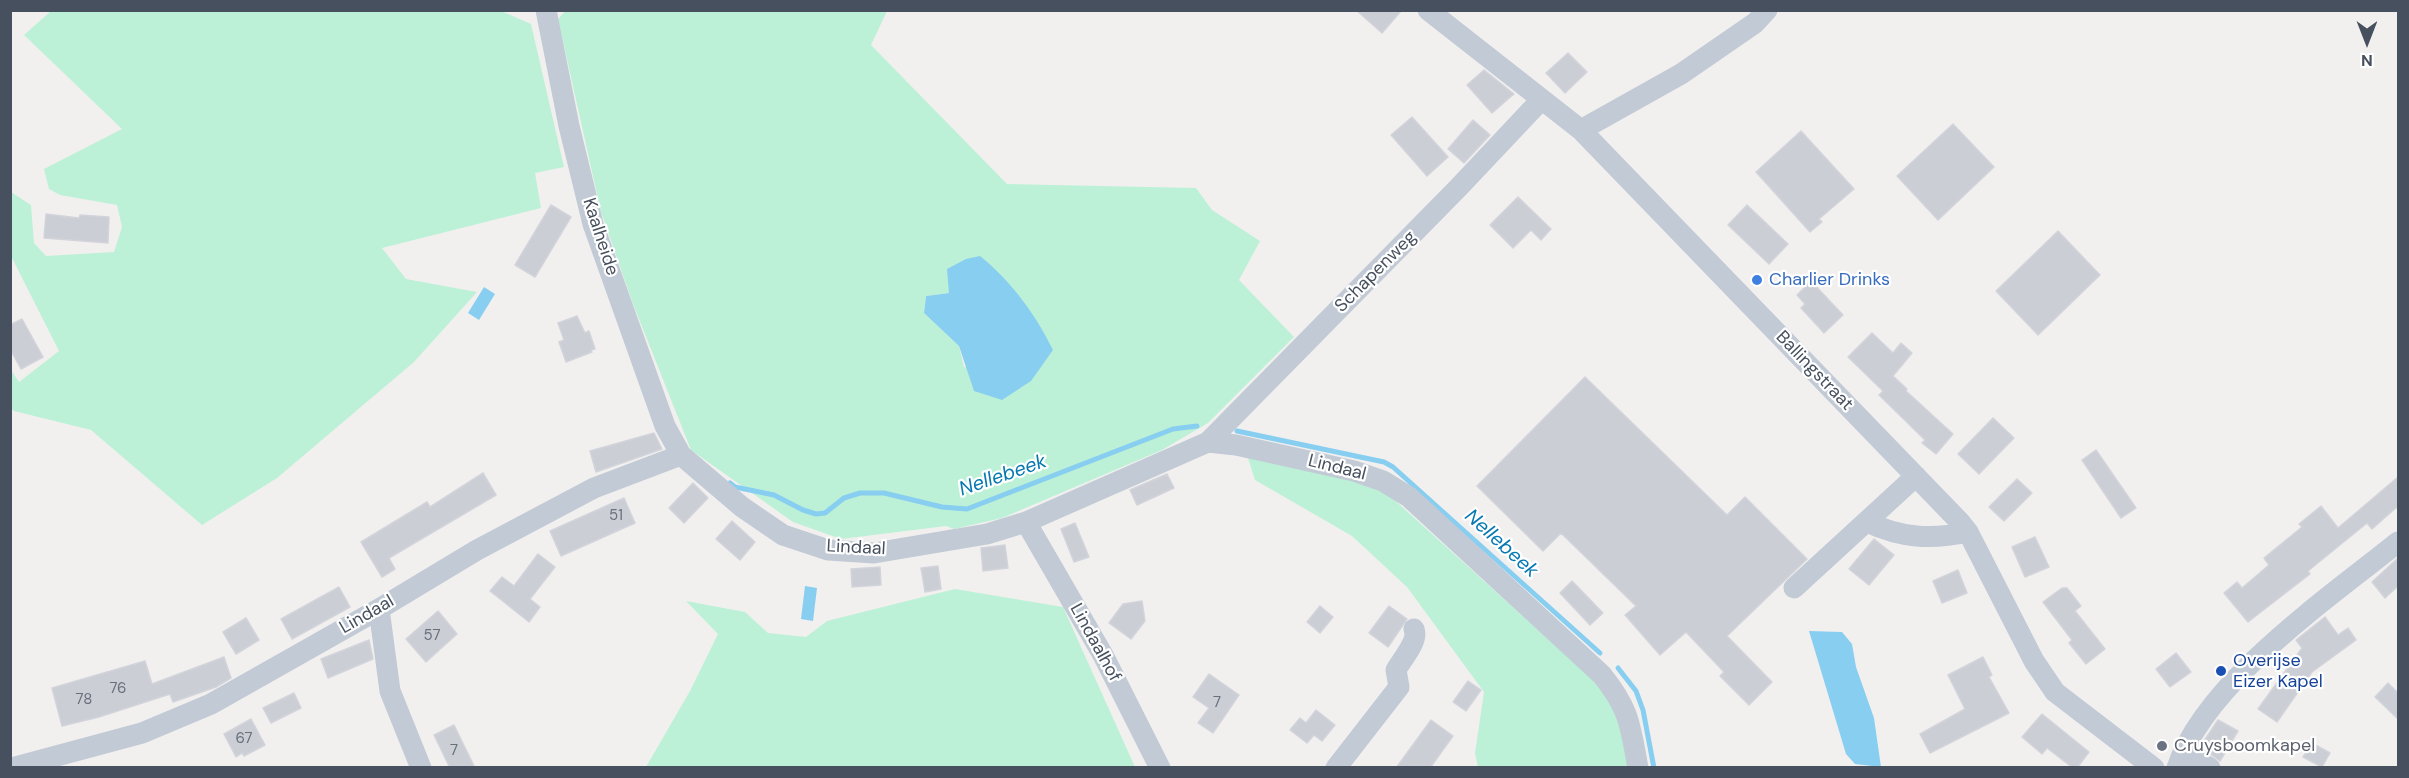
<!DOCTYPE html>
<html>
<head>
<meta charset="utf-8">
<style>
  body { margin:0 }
  #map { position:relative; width:2409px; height:778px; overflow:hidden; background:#f2f0ef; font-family:"DM Sans",sans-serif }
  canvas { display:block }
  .frame { position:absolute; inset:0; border:12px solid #47505e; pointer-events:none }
  .north { position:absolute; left:2337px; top:12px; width:60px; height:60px; -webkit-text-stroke:4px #fff; paint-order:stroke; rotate:180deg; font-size:16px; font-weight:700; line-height:24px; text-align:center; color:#47505e }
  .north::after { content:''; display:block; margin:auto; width:21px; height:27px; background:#47505e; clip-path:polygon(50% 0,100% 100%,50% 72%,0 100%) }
</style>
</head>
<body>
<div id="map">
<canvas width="2409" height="778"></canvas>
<div class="frame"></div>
<div class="north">N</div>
</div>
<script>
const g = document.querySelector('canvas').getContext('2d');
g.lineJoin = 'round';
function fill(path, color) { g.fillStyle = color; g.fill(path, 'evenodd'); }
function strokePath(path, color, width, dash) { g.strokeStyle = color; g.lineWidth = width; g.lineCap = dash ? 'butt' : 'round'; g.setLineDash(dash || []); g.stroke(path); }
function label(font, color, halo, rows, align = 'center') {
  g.font = font + ' "DM Sans",sans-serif'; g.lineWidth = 4.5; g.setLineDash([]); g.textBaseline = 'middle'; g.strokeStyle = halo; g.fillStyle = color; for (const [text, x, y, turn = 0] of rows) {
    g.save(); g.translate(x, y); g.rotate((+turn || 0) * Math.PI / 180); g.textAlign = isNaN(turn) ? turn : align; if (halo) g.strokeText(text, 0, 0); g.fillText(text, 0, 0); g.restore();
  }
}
const green = new Path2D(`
  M 499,10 L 531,24 L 564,167 L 535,173 L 541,208 L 382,248 L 406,279 L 477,292 L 414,362 L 277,478 L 202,525 L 91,430 L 14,411 L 11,408 L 11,370 L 19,382 L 59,351 L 11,256 L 11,192 L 31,205 L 34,243 L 46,256 L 114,252 L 122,227 L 117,205 L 60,195 L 49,189 L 44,169 L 122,129 L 24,35 L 51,11 Z
  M 566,10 L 887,11 L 871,45 L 1007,184 L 1196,188 L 1212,210 L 1260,241 L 1239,280 L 1294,337 L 1208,423 L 1162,450 L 1002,518 L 954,529 L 946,526 L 841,539 L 793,522 L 691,450 L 633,304 L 601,212 L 558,19 ZM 949,293 L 1053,350 L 1041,366 L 964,367 L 959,346 L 924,313 L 926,296 Z
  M 1246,452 L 1368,476 L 1623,707 L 1630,767 L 1478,767 L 1475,753 L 1484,692 L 1407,587 L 1352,536 L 1255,480 Z
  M 955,589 L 1063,607 L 1135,767 L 646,767 L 690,691 L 718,634 L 686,601 L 745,612 L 768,633 L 806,637 L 827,621 Z`);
const water = new Path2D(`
  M 980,256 C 1011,281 1036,315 1053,350 L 1031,381 L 1002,400 L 974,391 L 959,346 L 924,313 L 926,296 L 949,293 L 947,269 L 966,259 Z
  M 484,287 L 495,294 L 479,320 L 468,313 Z
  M 805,586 L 817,588 L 813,621 L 801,619 Z
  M 1809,631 L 1842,632 L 1852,644 L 1856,667 L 1874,718 L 1881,767 L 1855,764 L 1846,754 Z`);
const stream = new Path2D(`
  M 1237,431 L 1384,462 L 1393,467 L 1600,653
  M 730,483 L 735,487 L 774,495 L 803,510 L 816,514 L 825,513 L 844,498 L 860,493 L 884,493 L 942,507 L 967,509 L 1173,429 L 1197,426
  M 1618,668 L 1636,691 L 1643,710 L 1654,768`);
const building = new Path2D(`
  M 1356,10 L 1402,10 L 1382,33 Z
  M 1568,53 L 1587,72 L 1565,93 L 1546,73 Z
  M 1484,70 L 1514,94 L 1492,113 L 1467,85 Z
  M 1412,117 L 1448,157 L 1427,176 L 1391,135 Z
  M 1473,120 L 1490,135 L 1464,163 L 1448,149 Z
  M 1953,124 L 1994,167 L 1938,220 L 1897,176 Z
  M 1801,131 L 1854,189 L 1819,219 L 1822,222 L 1810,232 L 1756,172 Z
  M 1518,197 L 1551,229 L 1541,240 L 1531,230 L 1513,248 L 1490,225 Z
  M 551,205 L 571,217 L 535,277 L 515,265 Z
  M 1747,205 L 1788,244 L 1769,264 L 1728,225 Z
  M 46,214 L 79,218 L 80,215 L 109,217 L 108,243 L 44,238 Z
  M 2058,231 L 2100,275 L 2038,335 L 1996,291 Z
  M 1811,281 L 1843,315 L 1824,333 L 1801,308 L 1805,304 L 1797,295 Z
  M 577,316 L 585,333 L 589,331 L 595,349 L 591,350 L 592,352 L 566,362 L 559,342 L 564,340 L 558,323 Z
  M 22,319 L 43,357 L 21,369 L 10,349 L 10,325 Z
  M 1872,333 L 1893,353 L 1901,343 L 1912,353 L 1893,376 L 1907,389 L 1906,391 L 1953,434 L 1936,454 L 1922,443 L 1925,440 L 1879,395 L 1883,391 L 1848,357 Z
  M 1585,377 L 1727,515 L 1745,497 L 1807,559 L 1727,636 L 1772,682 L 1749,705 L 1720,676 L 1724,672 L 1686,632 L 1660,655 L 1625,615 L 1636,606 L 1561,533 L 1543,551 L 1477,486 Z
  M 1993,418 L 2014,438 L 1979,474 L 1958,454 Z
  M 654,433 L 662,449 L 596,472 L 590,451 Z
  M 2096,450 L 2136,508 L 2121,518 L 2082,460 Z
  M 483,473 L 496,495 L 389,558 L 395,569 L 382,577 L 361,542 L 427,502 L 430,507 Z
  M 1167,474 L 1174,488 L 1137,505 L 1130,490 Z
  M 2398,477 L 2398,506 L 2372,529 L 2367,523 L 2308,571 L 2310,574 L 2248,622 L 2224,593 L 2237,582 L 2242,588 L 2269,565 L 2264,558 L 2302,527 L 2299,524 L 2321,506 L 2338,528 Z
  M 2017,479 L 2032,493 L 2004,521 L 1989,507 Z
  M 693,483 L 708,498 L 684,523 L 669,508 Z
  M 624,498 L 635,523 L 561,556 L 550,531 Z
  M 732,521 L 755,542 L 740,560 L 716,539 Z
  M 1075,523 L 1089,557 L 1074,562 L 1061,529 Z
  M 2035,537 L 2049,567 L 2025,577 L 2012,547 Z
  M 1874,539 L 1894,555 L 1869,585 L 1849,569 Z
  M 1005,545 L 1008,568 L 983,571 L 981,548 Z
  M 538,554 L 555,567 L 530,599 L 540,607 L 529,622 L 490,591 L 502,577 L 514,586 Z
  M 2398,558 L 2398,586 L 2385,598 L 2372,582 Z
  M 938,566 L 941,589 L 925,592 L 921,568 Z
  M 880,567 L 881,585 L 852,587 L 851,569 Z
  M 1958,570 L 1967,593 L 1942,603 L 1933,581 Z
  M 1572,581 L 1603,613 L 1590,625 L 1560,593 Z
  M 339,587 L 350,607 L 292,639 L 281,619 Z
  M 2062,588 L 2067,588 L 2081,606 L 2075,611 L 2105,649 L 2086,664 L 2069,643 L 2072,640 L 2043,602 Z
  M 1142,601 L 1145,621 L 1131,639 L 1109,623 L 1123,604 Z
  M 1320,606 L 1333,617 L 1320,633 L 1307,622 Z
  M 1389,606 L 1407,619 L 1388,647 L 1369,633 Z
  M 438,611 L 457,634 L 426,662 L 406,639 Z
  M 2325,617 L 2338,635 L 2348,628 L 2356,640 L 2312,672 L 2277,722 L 2258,709 L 2302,648 L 2296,640 Z
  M 246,618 L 259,640 L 236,654 L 223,632 Z
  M 369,640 L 373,659 L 328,678 L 321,659 Z
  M 2176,653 L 2191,672 L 2170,687 L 2156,669 Z
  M 224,657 L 231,678 L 216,687 L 173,702 L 170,694 L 99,717 L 62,726 L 52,688 L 145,661 L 152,684 Z
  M 1983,657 L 1992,675 L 1989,677 L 2009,713 L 1930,753 L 1920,734 L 1965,709 L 1948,675 Z
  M 1209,674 L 1239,695 L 1213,733 L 1198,723 L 1209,708 L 1193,697 Z
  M 1468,681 L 1481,690 L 1466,711 L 1453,702 Z
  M 2388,683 L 2398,693 L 2398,719 L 2375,697 Z
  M 294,693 L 301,708 L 271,723 L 263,708 Z
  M 1316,710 L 1335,725 L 1322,741 L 1314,735 L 1307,743 L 1290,730 L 1300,718 L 1306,723 Z
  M 2042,714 L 2089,752 L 2077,768 L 2073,768 L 2047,748 L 2042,754 L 2022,737 Z
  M 251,719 L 265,745 L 244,756 L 242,753 L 236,757 L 224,734 Z
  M 1431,720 L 1453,736 L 1430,768 L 1396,768 Z
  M 2218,720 L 2238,731 L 2220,761 L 2200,747 Z
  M 454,725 L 475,768 L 450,768 L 434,735 Z
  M 2312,743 L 2330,753 L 2322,767 L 2303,757 Z`);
const minor = new Path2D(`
  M 546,10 L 569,126 L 593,224 L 665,426 L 681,455 L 742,507 L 783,535 L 828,550 L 874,553 L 987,534 L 1026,522 L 1208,442 L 1236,445 L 1354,471 L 1383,481 L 1409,497 L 1602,675 C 1630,710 1630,725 1638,768
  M 1428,10 L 1581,130 L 1960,522 L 1968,532 L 2034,661 L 2055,692 L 2154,768
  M 1581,130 L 1681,74 L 1755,23 L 1767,10
  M 1208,442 L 1459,187 L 1541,100
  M 1026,522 L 1103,655 L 1160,768
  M 1867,522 C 1901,538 1931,540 1968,532
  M 1794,588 L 1916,476
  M 379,609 L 390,691 L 421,768
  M 2183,752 L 2210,768
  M 12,768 L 142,733 L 211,704 L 379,609 L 477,550 L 594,488 L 681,455
  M 1336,768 L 1399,687 L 1396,670 C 1402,659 1419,641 1414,629
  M 2177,768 C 2204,683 2330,597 2398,542`);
const markers = [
  [1757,280,6,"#3f7fe0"],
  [2221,671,6,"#1a4fb4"],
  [2162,746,6,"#6b7280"]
];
const numberNames = [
  ["51",616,516],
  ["57",432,636],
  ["76",118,689],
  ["78",84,700],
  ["7",1217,703],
  ["67",244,739],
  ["7",454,751]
];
const streetNames = [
  ["Kaalheide",600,237,72],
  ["Schapenweg",1376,272,-45],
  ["Ballingstraat",1814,371,46],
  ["Lindaal",1337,468,14],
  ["Lindaal",856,548,3],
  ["Lindaal",367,615,-30],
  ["Lindaalhof",1095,643,61]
];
const shopNames = [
  ["Charlier Drinks",1769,280]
];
const transitNames = [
  ["Overijse",2233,661],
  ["Eizer Kapel",2233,682]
];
const worshipNames = [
  ["Cruysboomkapel",2174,746]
];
const waterNames = [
  ["Nellebeek",1003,476,-19],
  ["Nellebeek",1501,544,42]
];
fill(green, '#bcf1d7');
fill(water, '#88cef0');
strokePath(stream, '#88cef0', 5);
fill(building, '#cbced5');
strokePath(building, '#d3d4db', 1.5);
strokePath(minor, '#c2cad5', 21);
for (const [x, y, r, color] of markers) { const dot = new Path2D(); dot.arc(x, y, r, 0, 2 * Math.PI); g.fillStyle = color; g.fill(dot); strokePath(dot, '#fff', 2); }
label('15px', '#68707c', null, numberNames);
label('18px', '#47505e', '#fff', streetNames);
label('18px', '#366cbe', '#fff', shopNames, 'left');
label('18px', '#164399', '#fff', transitNames, 'left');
label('18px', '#5b616d', '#fff', worshipNames, 'left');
label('italic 20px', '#0779b1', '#fff', waterNames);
</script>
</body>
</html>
